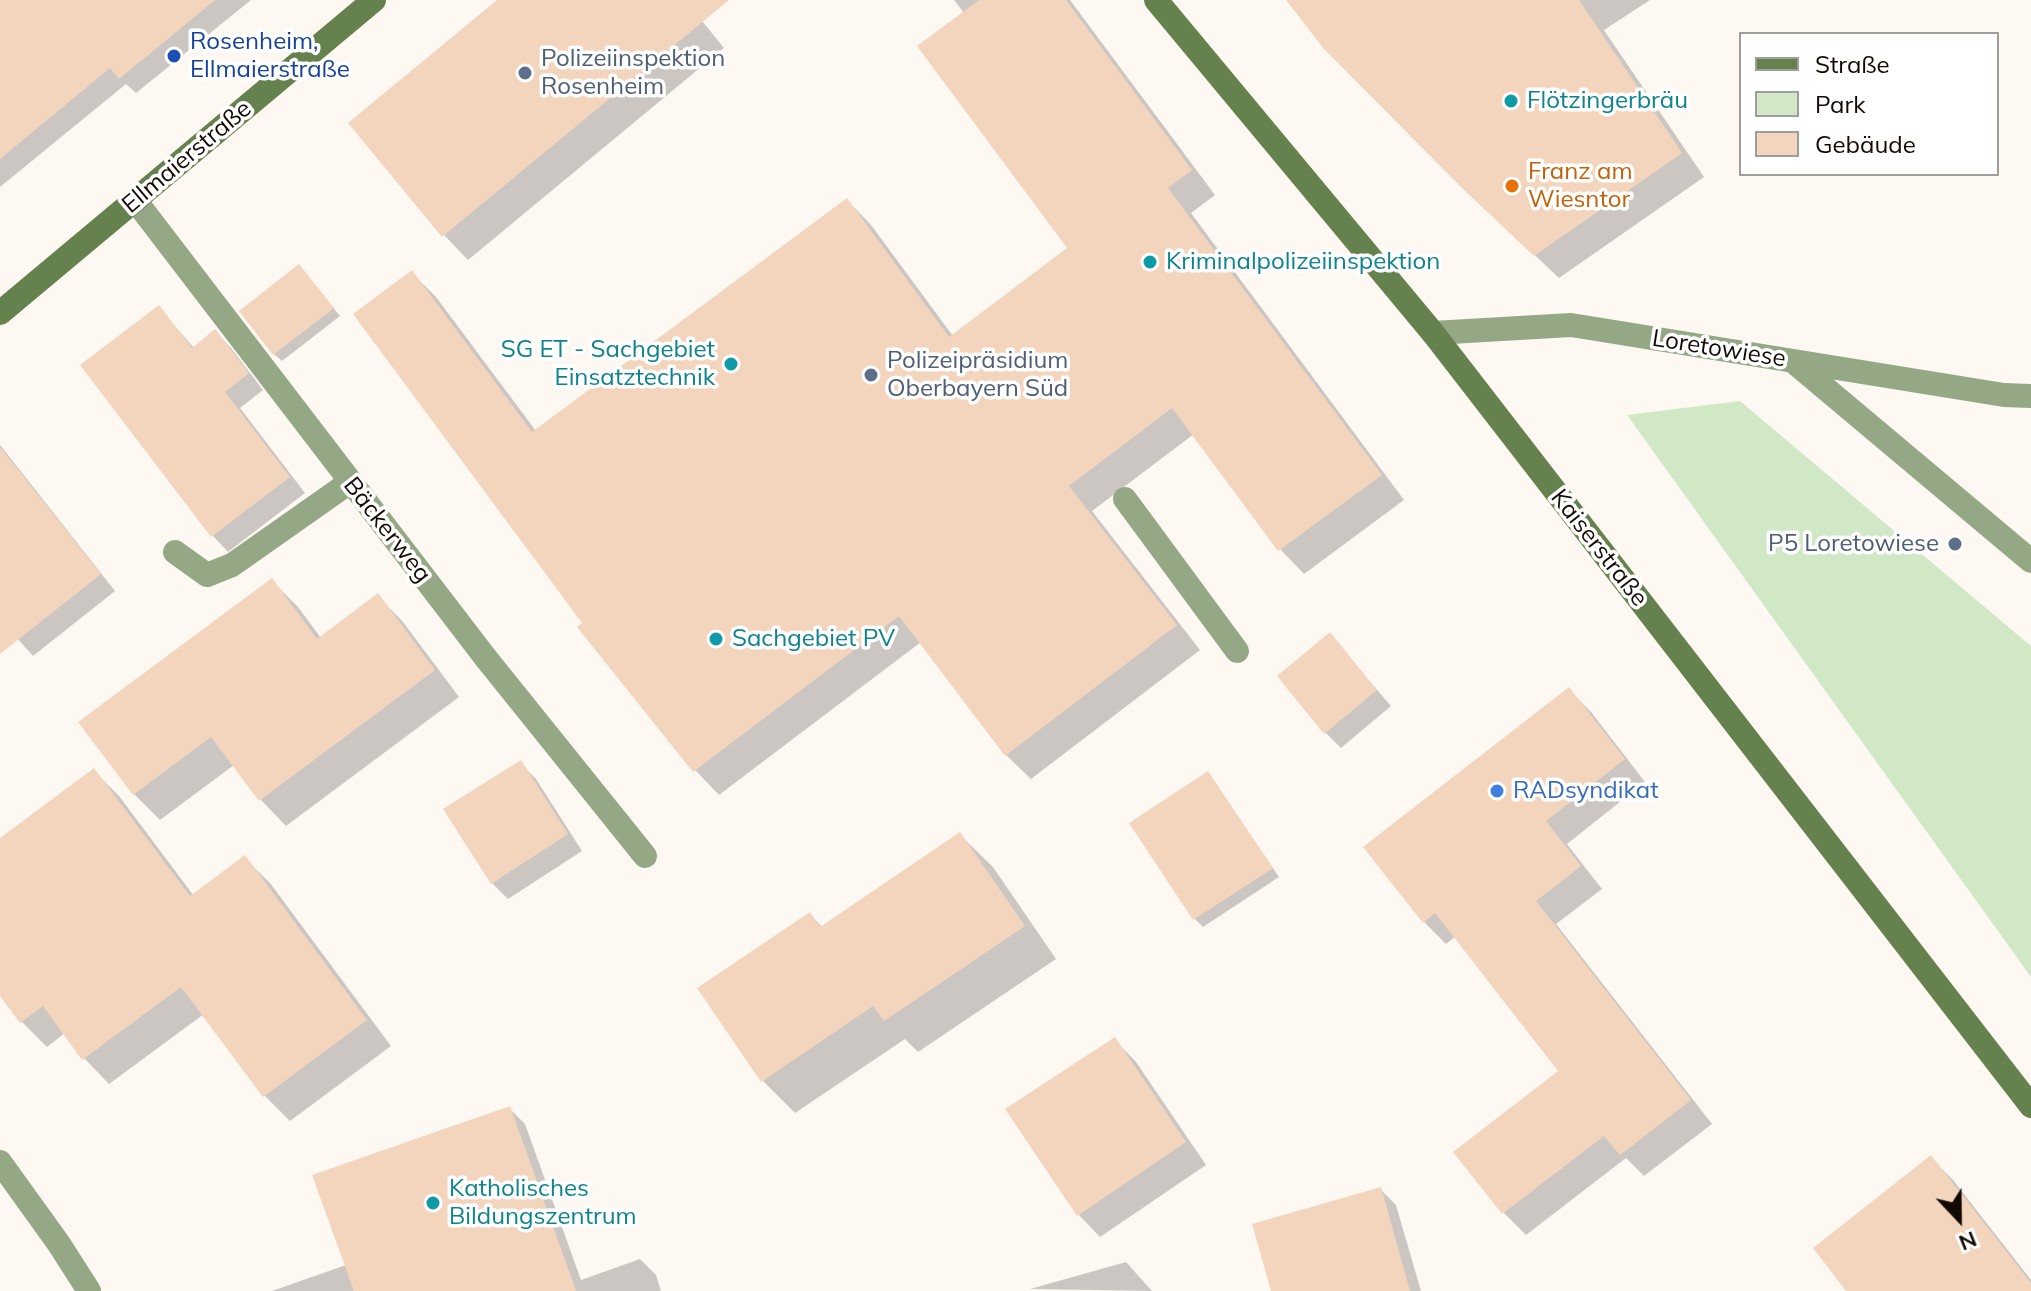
<!DOCTYPE html>
<html>
<head>
<meta charset="utf-8">
<style>
  body { margin:0 }
  #map { position:relative; width:2031px; height:1291px; overflow:hidden; background:#fef8f3; font-family:Mulish,sans-serif }
  canvas { display:block }
  .legend { position:absolute; left:1739px; top:32px; width:260px; height:144px; box-sizing:border-box; background:#fff; border:2px solid #a19d9a; margin:0; padding:10px 14px; list-style:none; font-size:24px; color:#130903 }
  .legend li { display:flex; align-items:center; gap:16px; height:40px }
  .legend b { width:40px; border:2px solid #a19d9a }
  .north { position:absolute; left:1919px; top:1179px; width:80px; height:80px; -webkit-text-stroke:6px #fff; paint-order:stroke; rotate:158deg; font-size:22px; font-weight:700; line-height:32px; text-align:center; color:#130903 }
  .north::after { content:''; display:block; margin:auto; width:28px; height:36px; background:#130903; clip-path:polygon(50% 0,100% 100%,50% 72%,0 100%) }
</style>
</head>
<body>
<div id="map">
<canvas width="2031" height="1291"></canvas>
<ul class="legend">
<li><b style="height:10px;background:#65814e"></b>Straße</li>
<li><b style="height:22px;background:#d1e8c6"></b>Park</li>
<li><b style="height:22px;background:#f3d5bd"></b>Gebäude</li>
</ul>
<div class="north">N</div>
</div>
<script>
const g = document.querySelector('canvas').getContext('2d');
g.lineJoin = 'round';
function fill(path, color) { g.fillStyle = color; g.fill(path, 'evenodd'); }
function strokePath(path, color, width, dash) { g.strokeStyle = color; g.lineWidth = width; g.lineCap = dash ? 'butt' : 'round'; g.setLineDash(dash || []); g.stroke(path); }
function label(font, color, halo, rows, align = 'center') {
  g.font = font + ' Mulish,sans-serif'; g.lineWidth = 7; g.setLineDash([]); g.textBaseline = 'middle'; g.strokeStyle = halo; g.fillStyle = color; for (const [text, x, y, turn = 0] of rows) {
    g.save(); g.translate(x, y); g.rotate((+turn || 0) * Math.PI / 180); g.textAlign = isNaN(turn) ? turn : align; if (halo) g.strokeText(text, 0, 0); g.fillText(text, 0, 0); g.restore();
  }
}
const green = new Path2D(`
  M 1740,401 L 2031,646 L 2031,977 L 1627,415 Z`);
const shadow = new Path2D(`
  M 0,0 L 251,0 L 136,93 L 126,84 L 0,187 Z
  M 500,0 L 695,0 L 689,5 L 724,48 L 468,260 L 444,235 Z
  M 954,0 L 1070,0 L 1215,195 L 1191,213 L 1404,500 L 1304,574 L 1280,549 L 1194,434 L 1092,511 L 1200,650 L 1031,779 L 1006,755 L 921,642 L 719,795 L 695,770 L 585,623 L 412,273 L 436,297 L 536,431 L 847,200 L 871,225 L 953,336 L 1070,248 L 964,13 Z
  M 1289,0 L 1650,0 L 1604,30 L 1704,177 L 1559,278 L 1489,212 Z
  M 306,274 L 340,316 L 282,361 L 274,354 Z
  M 159,308 L 194,348 L 215,332 L 231,348 L 263,390 L 240,408 L 305,493 L 228,552 L 213,536 Z
  M 0,445 L 115,591 L 33,656 L 0,619 Z
  M 272,581 L 298,607 L 321,638 L 378,596 L 403,622 L 459,697 L 286,826 L 261,800 L 234,765 L 160,820 L 134,794 Z
  M 1330,635 L 1391,706 L 1341,748 L 1325,732 Z
  M 1569,690 L 1591,712 L 1645,782 L 1567,844 L 1602,889 L 1556,924 L 1712,1124 L 1644,1176 L 1626,1158 L 1526,1235 L 1504,1213 L 1456,1152 L 1561,1071 L 1456,936 L 1446,944 L 1424,922 Z
  M 520,763 L 536,779 L 582,851 L 508,899 L 492,883 Z
  M 94,771 L 119,796 L 194,896 L 244,858 L 270,883 L 391,1046 L 290,1121 L 265,1096 L 204,1014 L 109,1084 L 84,1058 L 65,1033 L 47,1047 L 21,1021 L 0,992 L 0,841 Z
  M 1208,773 L 1279,877 L 1203,927 L 1195,919 L 1132,823 Z
  M 960,835 L 993,867 L 1056,959 L 918,1052 L 905,1039 L 795,1113 L 763,1081 L 810,914 L 822,927 Z
  M 1114,1039 L 1136,1062 L 1206,1165 L 1100,1237 L 1078,1214 Z
  M 509,1108 L 525,1124 L 581,1280 L 640,1259 L 656,1275 L 661,1291 L 272,1291 L 346,1265 Z
  M 1931,1158 L 1953,1180 L 2031,1280 L 2031,1291 L 1849,1291 Z
  M 1380,1189 L 1396,1205 L 1421,1291 L 1273,1291 Z
  M 1126,1262 L 1152,1291 L 1030,1289 Z`);
const building = new Path2D(`
  M 0,0 L 215,0 L 119,79 L 110,68 L 0,159 Z
  M 497,0 L 729,0 L 442,237 L 348,123 Z
  M 979,0 L 1066,0 L 1192,170 L 1168,188 L 1382,475 L 1278,551 L 1172,408 L 1069,486 L 1177,625 L 1005,756 L 899,616 L 693,772 L 577,627 L 582,623 L 353,314 L 412,270 L 532,432 L 847,198 L 949,337 L 1067,248 L 917,46 Z
  M 1286,0 L 1579,0 L 1682,153 L 1534,256 L 1463,189 L 1324,49 Z
  M 299,264 L 334,308 L 273,355 L 239,311 Z
  M 159,305 L 192,348 L 215,329 L 249,373 L 225,392 L 290,477 L 211,537 L 80,365 Z
  M 0,447 L 101,574 L 0,654 Z
  M 272,578 L 317,639 L 378,593 L 435,670 L 259,801 L 211,737 L 133,795 L 78,722 Z
  M 1330,632 L 1377,690 L 1324,734 L 1277,676 Z
  M 1569,687 L 1625,759 L 1546,821 L 1581,866 L 1536,901 L 1691,1100 L 1620,1155 L 1604,1136 L 1502,1214 L 1453,1152 L 1558,1071 L 1435,913 L 1423,923 L 1363,847 Z
  M 521,760 L 568,834 L 491,884 L 443,809 Z
  M 94,768 L 190,896 L 245,855 L 367,1020 L 263,1097 L 181,987 L 82,1060 L 43,1006 L 20,1023 L 0,996 L 0,838 Z
  M 1208,771 L 1273,868 L 1193,920 L 1129,823 Z
  M 960,832 L 1025,926 L 884,1021 L 873,1006 L 761,1082 L 697,988 L 810,912 L 820,927 Z
  M 1115,1037 L 1186,1142 L 1077,1216 L 1005,1109 Z
  M 510,1106 L 576,1291 L 354,1291 L 312,1175 Z
  M 1931,1155 L 2031,1283 L 2031,1291 L 1846,1291 L 1813,1248 Z
  M 1381,1187 L 1410,1291 L 1271,1291 L 1252,1224 Z`);
const lane = new Path2D(`
  M 1433,333 L 1571,325 L 2004,395 L 2031,396
  M 1794,362 L 2031,561
  M 1125,499 L 1237,651
  M 175,552 L 207,575 L 232,565 L 350,482`);
const street = new Path2D(`
  M 135,200 L 485,657 L 645,856
  M 0,1162 L 59,1244 L 89,1291`);
const secondary = new Path2D(`
  M 1156,0 L 1433,333 L 2031,1106
  M 0,313 L 374,0`);
const markers = [
  [174,56,8,"#1a4fb4"],
  [525,73,8,"#5c6f8a"],
  [1511,101,8,"#0f9aa8"],
  [1512,186,8,"#e8710a"],
  [1150,262,8,"#0f9aa8"],
  [731,364,8,"#0f9aa8"],
  [871,375,8,"#5c6f8a"],
  [1955,544,8,"#5c6f8a"],
  [716,639,8,"#0f9aa8"],
  [1497,791,8,"#3f7fe0"],
  [433,1203,8,"#0f9aa8"]
];
const transitNames = [
  ["Rosenheim,",190,42],
  ["Ellmaierstraße",190,70]
];
const serviceNames = [
  ["Polizeiinspektion",541,59],
  ["Rosenheim",541,87],
  ["Polizeipräsidium",887,361],
  ["Oberbayern Süd",887,389],
  ["P5 Loretowiese",1939,544,"right"]
];
const cultureNames = [
  ["Flötzingerbräu",1527,101],
  ["Kriminalpolizeiinspektion",1166,262],
  ["SG ET - Sachgebiet",715,350,"right"],
  ["Einsatztechnik",715,378,"right"],
  ["Sachgebiet PV",732,639],
  ["Katholisches",449,1189],
  ["Bildungszentrum",449,1217]
];
const streetNames = [
  ["Ellmaierstraße",187,157,-40],
  ["Loretowiese",1719,349,9],
  ["Bäckerweg",387,530,52],
  ["Kaiserstraße",1599,548,52]
];
const foodNames = [
  ["Franz am",1528,172],
  ["Wiesntor",1528,200]
];
const shopNames = [
  ["RADsyndikat",1513,791]
];
fill(green, '#d1e8c6');
fill(shadow, '#0003');
fill(building, '#f3d5bd');
strokePath(lane, '#95a886', 24);
strokePath(street, '#95a886', 24);
strokePath(secondary, '#65814e', 24);
for (const [x, y, r, color] of markers) { const dot = new Path2D(); dot.arc(x, y, r, 0, 2 * Math.PI); g.fillStyle = color; g.fill(dot); strokePath(dot, '#fff', 3); }
label('24px', '#164399', '#fff', transitNames, 'left');
label('24px', '#4e5e75', '#fff', serviceNames, 'left');
label('24px', '#0d838f', '#fff', cultureNames, 'left');
label('24px', '#130903', '#fff', streetNames);
label('24px', '#c56008', '#fff', foodNames, 'left');
label('24px', '#366cbe', '#fff', shopNames, 'left');
</script>
</body>
</html>
